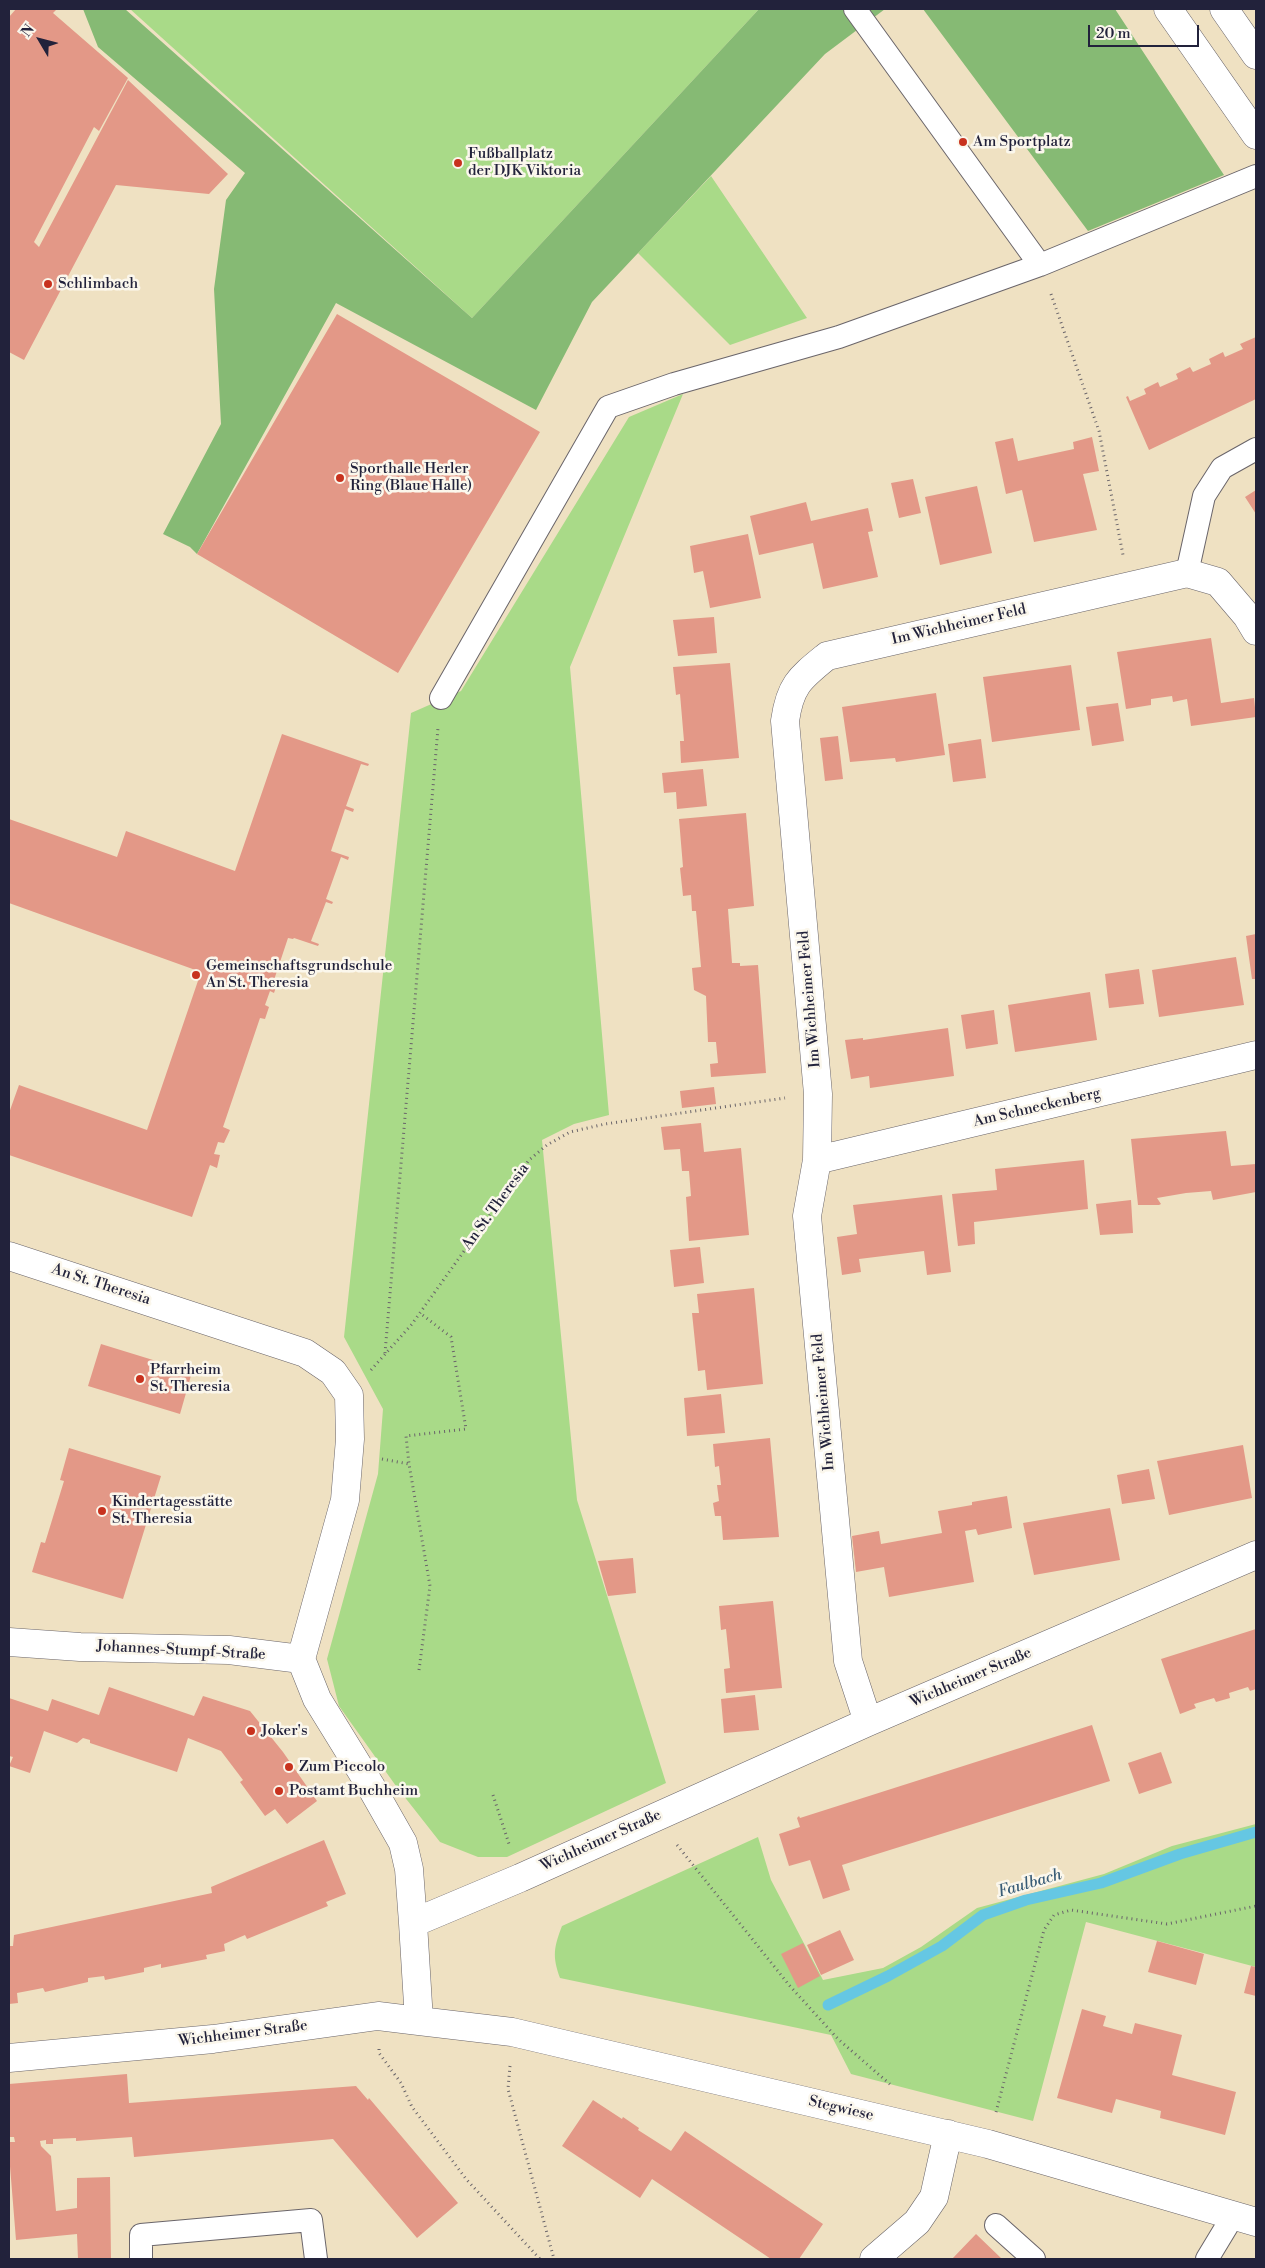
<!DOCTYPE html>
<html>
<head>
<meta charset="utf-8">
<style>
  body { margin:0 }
  #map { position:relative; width:1265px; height:2268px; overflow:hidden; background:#efe1c2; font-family:"Libre Bodoni",serif }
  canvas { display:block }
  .frame { position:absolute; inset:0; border:10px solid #22223b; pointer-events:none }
  .north { position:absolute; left:15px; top:15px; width:50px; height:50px; -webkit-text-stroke:4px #fbf7ec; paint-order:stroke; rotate:307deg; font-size:14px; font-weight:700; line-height:20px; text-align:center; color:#22223b }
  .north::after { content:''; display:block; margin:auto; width:18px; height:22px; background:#22223b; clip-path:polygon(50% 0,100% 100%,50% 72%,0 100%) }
  .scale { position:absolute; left:1088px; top:25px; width:111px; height:22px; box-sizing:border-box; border:2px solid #22223b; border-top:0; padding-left:6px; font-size:15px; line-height:18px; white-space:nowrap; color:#22223b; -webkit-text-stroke:4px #fbf7ec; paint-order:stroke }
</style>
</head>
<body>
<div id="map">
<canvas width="1265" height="2268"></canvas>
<div class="frame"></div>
<div class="north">N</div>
<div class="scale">20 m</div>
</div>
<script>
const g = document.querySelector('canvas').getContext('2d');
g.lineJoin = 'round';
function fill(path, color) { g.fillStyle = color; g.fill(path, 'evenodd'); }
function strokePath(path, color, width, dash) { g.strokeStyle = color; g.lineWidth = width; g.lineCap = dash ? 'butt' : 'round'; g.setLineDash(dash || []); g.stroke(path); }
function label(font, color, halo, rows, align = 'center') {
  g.font = font + ' "Libre Bodoni",serif'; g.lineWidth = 5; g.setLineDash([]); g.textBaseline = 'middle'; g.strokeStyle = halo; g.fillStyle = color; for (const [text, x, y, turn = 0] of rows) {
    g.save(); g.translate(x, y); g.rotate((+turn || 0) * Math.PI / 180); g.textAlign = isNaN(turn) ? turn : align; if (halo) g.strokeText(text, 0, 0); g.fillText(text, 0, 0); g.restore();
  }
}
const green = new Path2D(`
  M 130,9 L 759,9 L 472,318 Z
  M 711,176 L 807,318 L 730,345 L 638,253 Z
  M 683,394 L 570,667 L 609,1115 L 574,1124 L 542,1140 L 577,1500 L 666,1783 L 507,1857 L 478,1857 L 440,1842 L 396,1786 L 339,1706 L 327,1659 L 378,1474 L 383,1409 L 344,1337 L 411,713 L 461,691 L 629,417 Z
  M 1256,1824 L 1256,1967 L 1086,1922 L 1033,2121 L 851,2074 L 831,2035 L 560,1978 C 552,1956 554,1947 562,1926 L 758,1837 L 771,1880 L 823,1980 L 883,1968 L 921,1947 L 977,1908 L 1104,1874 L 1172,1846 Z`);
const forest = new Path2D(`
  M 83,9 L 125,9 L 472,318 L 759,9 L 885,9 L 825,54 L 592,302 L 536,410 L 336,303 L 197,554 L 190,547 L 163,534 L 221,424 L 214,289 L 226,200 L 245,173 L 98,47 Z
  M 923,9 L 1115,9 L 1224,175 L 1088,231 Z`);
const stream = new Path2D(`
  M 828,2005 L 888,1976 L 942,1946 L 983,1915 L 1026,1900 L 1101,1883 L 1180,1854 L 1256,1832`);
const building = new Path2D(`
  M 16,9 L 57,9 L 53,13 L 128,78 L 99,131 L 94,127 L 34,242 L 39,247 L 128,80 L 228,174 L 209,194 L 116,185 L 24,360 L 9,352 L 9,17 Z
  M 337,314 L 540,432 L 398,673 L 197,554 Z
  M 1256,337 L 1256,399 L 1149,450 L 1126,397 L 1128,396 L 1130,401 L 1146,394 L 1144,389 L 1158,382 L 1160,387 L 1178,379 L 1176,374 L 1190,367 L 1193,372 L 1211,364 L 1209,359 L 1223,352 L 1225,357 L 1243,349 L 1240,344 Z
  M 1092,437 L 1099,471 L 1083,474 L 1097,530 L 1034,542 L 1022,490 L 1006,494 L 995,442 L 1013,438 L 1018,461 L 1074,449 L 1073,442 Z
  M 913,479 L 921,513 L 899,518 L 891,483 Z
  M 977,486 L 992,553 L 940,565 L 925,497 Z
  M 1256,490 L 1256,514 L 1245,497 Z
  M 806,502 L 811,521 L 868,508 L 873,531 L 868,532 L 878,577 L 823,589 L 813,543 L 759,555 L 750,516 Z
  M 748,534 L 761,598 L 710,608 L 703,571 L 694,573 L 690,546 Z
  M 714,617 L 717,653 L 678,656 L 673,620 Z
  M 1211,638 L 1221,703 L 1254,698 L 1256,717 L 1191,726 L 1187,699 L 1173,702 L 1172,696 L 1151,699 L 1151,705 L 1126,709 L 1117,652 Z
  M 730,663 L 739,758 L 681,763 L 680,741 L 684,741 L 680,694 L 676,695 L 673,667 Z
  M 1071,665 L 1080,730 L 992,742 L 983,677 Z
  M 936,693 L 945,755 L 896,762 L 895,758 L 850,762 L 842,707 Z
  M 1118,703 L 1124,741 L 1092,746 L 1086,707 Z
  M 282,734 L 369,764 L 368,766 L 361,764 L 346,806 L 354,809 L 353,812 L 345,809 L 331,851 L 349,857 L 348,860 L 341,857 L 326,899 L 333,902 L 332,904 L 326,902 L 311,941 L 319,944 L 318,946 L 294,938 L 293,939 L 288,938 L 274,980 L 278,981 L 274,993 L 270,991 L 265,1005 L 269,1007 L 265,1019 L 260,1018 L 223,1127 L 230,1130 L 224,1143 L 218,1142 L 214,1154 L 220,1155 L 217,1168 L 210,1165 L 192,1217 L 9,1155 L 9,1113 L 19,1085 L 147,1130 L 201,972 L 9,903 L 9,819 L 117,857 L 126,831 L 235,871 Z
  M 838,736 L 843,779 L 825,781 L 820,738 Z
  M 981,739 L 986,778 L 953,782 L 948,744 Z
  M 703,769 L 707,806 L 677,809 L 676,792 L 664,793 L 662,773 Z
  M 746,813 L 754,906 L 728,909 L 732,963 L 740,963 L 740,966 L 758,965 L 766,1073 L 711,1077 L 710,1064 L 718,1063 L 716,1042 L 708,1042 L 706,996 L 694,990 L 692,968 L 701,967 L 696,911 L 692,911 L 691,895 L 683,896 L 680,868 L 683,867 L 679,819 Z
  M 1256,934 L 1256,979 L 1252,979 L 1246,936 Z
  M 1236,957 L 1244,1005 L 1159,1017 L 1152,970 Z
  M 1139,969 L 1144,1004 L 1109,1008 L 1105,974 Z
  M 1090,992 L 1097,1040 L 1015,1052 L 1008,1005 Z
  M 994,1010 L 998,1044 L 966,1049 L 961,1015 Z
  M 948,1028 L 954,1076 L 870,1088 L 869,1076 L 851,1079 L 845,1040 L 863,1038 L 863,1040 Z
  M 714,1087 L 716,1104 L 682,1108 L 680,1091 Z
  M 701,1123 L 704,1152 L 741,1148 L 749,1235 L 689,1241 L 686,1197 L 691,1196 L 689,1171 L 682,1171 L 680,1149 L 664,1150 L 661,1127 Z
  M 1226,1131 L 1231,1166 L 1256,1164 L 1256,1192 L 1213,1200 L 1211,1191 L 1186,1193 L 1157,1198 L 1161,1204 L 1159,1205 L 1138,1205 L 1131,1139 Z
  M 1084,1160 L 1088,1209 L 974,1222 L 975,1244 L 958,1246 L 952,1194 L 997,1190 L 995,1169 Z
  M 942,1195 L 951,1272 L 927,1275 L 924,1251 L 859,1259 L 861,1272 L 842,1275 L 837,1237 L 857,1234 L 853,1205 Z
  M 1131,1200 L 1133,1233 L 1100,1235 L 1096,1204 Z
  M 700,1247 L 704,1283 L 674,1287 L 670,1250 Z
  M 754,1288 L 763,1384 L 707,1390 L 705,1370 L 698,1371 L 692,1313 L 699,1313 L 697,1294 Z
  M 101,1344 L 192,1372 L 180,1414 L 88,1386 Z
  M 721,1394 L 725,1433 L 687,1436 L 684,1398 Z
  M 770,1438 L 779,1537 L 723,1540 L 721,1516 L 715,1516 L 713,1503 L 719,1501 L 717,1485 L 721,1485 L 719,1466 L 715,1467 L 713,1444 Z
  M 1243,1445 L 1252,1498 L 1169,1515 L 1157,1461 Z
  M 69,1448 L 161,1476 L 123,1599 L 32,1572 L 41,1542 L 45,1543 L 64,1481 L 60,1480 Z
  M 1149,1469 L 1155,1499 L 1122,1504 L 1117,1475 Z
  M 1007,1496 L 1012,1528 L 978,1535 L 976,1529 L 965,1531 L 974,1582 L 889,1597 L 884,1567 L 856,1572 L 852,1536 L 879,1531 L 881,1544 L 942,1533 L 938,1511 L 972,1505 L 972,1502 Z
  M 1110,1508 L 1120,1560 L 1034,1575 L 1023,1523 Z
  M 633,1558 L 636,1593 L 608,1596 L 598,1561 Z
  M 773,1601 L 782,1688 L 726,1693 L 724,1669 L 730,1668 L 726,1629 L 721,1630 L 719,1606 Z
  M 1256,1629 L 1256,1689 L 1250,1691 L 1248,1687 L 1229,1693 L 1230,1698 L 1216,1702 L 1214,1698 L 1194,1704 L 1196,1708 L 1180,1714 L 1161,1659 Z
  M 109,1687 L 194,1716 L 203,1696 L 250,1711 L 283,1752 L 317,1801 L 287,1824 L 275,1809 L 265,1816 L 240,1782 L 243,1780 L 221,1751 L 188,1738 L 177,1772 L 90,1743 L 90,1740 L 83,1738 L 77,1743 L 44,1731 L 30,1773 L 9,1766 L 13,1757 L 9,1756 L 9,1698 L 48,1711 L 52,1699 L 99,1715 Z
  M 755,1695 L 759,1730 L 724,1733 L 721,1699 Z
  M 1092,1725 L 1110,1781 L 842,1865 L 850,1890 L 823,1899 L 810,1860 L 789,1866 L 779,1834 L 800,1827 L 797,1818 L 799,1816 L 800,1818 Z
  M 1161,1752 L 1172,1783 L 1139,1794 L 1128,1763 Z
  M 324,1840 L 346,1894 L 326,1902 L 328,1906 L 247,1939 L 245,1935 L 224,1944 L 225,1951 L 206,1955 L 207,1959 L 161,1968 L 161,1964 L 144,1968 L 144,1972 L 105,1980 L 104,1976 L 88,1978 L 88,1982 L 45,1992 L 43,1988 L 17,1993 L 18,2003 L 9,2004 L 9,1946 L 13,1946 L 14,1935 L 212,1893 L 211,1887 Z
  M 840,1930 L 854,1960 L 821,1975 L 807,1945 Z
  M 1157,1941 L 1204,1954 L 1196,1985 L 1148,1972 Z
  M 803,1943 L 820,1976 L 798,1988 L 781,1954 Z
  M 1251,1966 L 1256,1967 L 1256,1996 L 1244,1993 Z
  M 1082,2009 L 1106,2016 L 1103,2026 L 1132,2034 L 1135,2023 L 1182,2035 L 1172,2075 L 1236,2092 L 1225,2135 L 1160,2118 L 1161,2111 L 1116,2099 L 1112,2113 L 1057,2098 Z
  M 127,2074 L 129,2103 L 356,2086 L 368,2100 L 369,2098 L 458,2203 L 417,2238 L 333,2139 L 134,2157 L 132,2137 L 76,2141 L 76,2138 L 53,2139 L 53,2144 L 46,2144 L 46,2140 L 40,2141 L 41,2146 L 51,2156 L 56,2211 L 77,2208 L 77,2178 L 110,2177 L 111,2259 L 78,2259 L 77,2234 L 16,2240 L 9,2154 L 9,2142 L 15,2142 L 14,2137 L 9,2137 L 9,2084 Z
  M 593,2100 L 622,2119 L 623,2117 L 639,2128 L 638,2130 L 671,2151 L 685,2131 L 823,2224 L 799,2259 L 771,2259 L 652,2179 L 640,2198 L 562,2146 Z
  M 976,2234 L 1002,2259 L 952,2259 Z`);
const path = new Path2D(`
  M 1051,294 L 1099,431 L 1123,555
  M 385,1353 L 438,728
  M 371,1370 L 412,1324 L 529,1160 L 547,1145 L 570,1132 L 605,1124 L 785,1098
  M 382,1459 L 409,1464
  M 419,1670 L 430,1586 L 409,1464 L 406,1436 L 466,1429 L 451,1337 L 420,1313
  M 493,1795 L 510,1847
  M 677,1845 L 789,1985 L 838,2039 L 892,2086
  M 379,2049 L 379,2053 L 401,2083 L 412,2107 L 466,2179 L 540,2259
  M 510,2066 L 508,2089 L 554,2259
  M 996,2112 L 1044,1930 L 1054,1915 L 1071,1910 L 1167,1924 L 1256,1906`);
const lane = new Path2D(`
  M 855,9 L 1040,265
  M 1187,573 L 1204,496 L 1222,468 L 1256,449
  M 441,698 L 608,407 L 674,384 L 839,337 L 1040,265 L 1256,176
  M 996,2225 L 1034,2259
  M 141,2259 L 141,2235 L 311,2220 L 316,2259
  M 1207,2259 L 1233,2216`);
const street = new Path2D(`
  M 817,1160 L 1256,1055
  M 9,1256 L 305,1353 L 333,1372 L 349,1395 L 350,1439 L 345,1500 L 301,1659
  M 9,1642 L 80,1647 L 229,1650 L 301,1659
  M 301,1659 L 317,1699 L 370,1785 L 403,1843 L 409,1869 L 413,1923
  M 868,1722 L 848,1661 L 807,1216 L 817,1160 L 818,1094 L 785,721 C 790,685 800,678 827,656 L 1187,573 L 1218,582 L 1247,616 L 1256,631
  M 419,2021 L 512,2032 L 988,2144 L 1256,2222
  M 9,2058 L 213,2039 L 378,2016 L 419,2021 L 413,1923 L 520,1878 L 868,1722 L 1256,1555
  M 874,2259 L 917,2222 L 934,2197 L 948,2134`);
const secondary = new Path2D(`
  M 1168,9 L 1256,135
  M 1224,9 L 1256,55`);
const markers = [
  [963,142,5,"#c8321e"],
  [458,163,5,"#c8321e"],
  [48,284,5,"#c8321e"],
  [340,478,5,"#c8321e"],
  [196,975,5,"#c8321e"],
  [140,1379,5,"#c8321e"],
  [102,1511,5,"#c8321e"],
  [251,1731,5,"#c8321e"],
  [289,1767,5,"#c8321e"],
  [279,1791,5,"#c8321e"]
];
const poiNames = [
  ["Am Sportplatz",973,142],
  ["Fußballplatz",468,154],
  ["der DJK Viktoria",468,171],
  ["Schlimbach",58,284],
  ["Sporthalle Herler",350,469],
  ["Ring (Blaue Halle)",350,486],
  ["Gemeinschaftsgrundschule",206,966],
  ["An St. Theresia",206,983],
  ["Pfarrheim",150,1370],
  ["St. Theresia",150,1387],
  ["Kindertagesstätte",112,1502],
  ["St. Theresia",112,1519],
  ["Joker's",261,1731],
  ["Zum Piccolo",299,1767],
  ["Postamt Buchheim",289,1791]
];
const streetNames = [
  ["Im Wichheimer Feld",959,625,-13],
  ["Im Wichheimer Feld",810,999,-95],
  ["Am Schneckenberg",1037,1108,-13],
  ["An St. Theresia",496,1207,-54],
  ["An St. Theresia",101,1285,18],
  ["Im Wichheimer Feld",824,1402,-95],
  ["Johannes-Stumpf-Straße",181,1651,3],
  ["Wichheimer Straße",971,1678,-23],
  ["Wichheimer Straße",601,1841,-24],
  ["Wichheimer Straße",243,2034,-7],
  ["Stegwiese",841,2109,13]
];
const waterNames = [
  ["Faulbach",1030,1884,-16]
];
fill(green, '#a9da88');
fill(forest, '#86ba74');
strokePath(stream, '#65c7e3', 11);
fill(building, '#e39887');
strokePath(lane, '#6a656a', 24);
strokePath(street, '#6a656a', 29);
strokePath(secondary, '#6a656a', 29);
strokePath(path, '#6a656a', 3, [1, 4]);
strokePath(lane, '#fff', 22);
strokePath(street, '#fff', 28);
strokePath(secondary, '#fff', 28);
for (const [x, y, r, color] of markers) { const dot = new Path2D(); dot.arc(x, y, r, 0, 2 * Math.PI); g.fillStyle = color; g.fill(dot); strokePath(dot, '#fbf7ec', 2); }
label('15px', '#22223b', '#fbf7ec', poiNames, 'left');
label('15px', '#22223b', '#fbf7ec', streetNames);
label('italic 16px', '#395c76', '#fbf7ec', waterNames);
</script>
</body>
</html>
